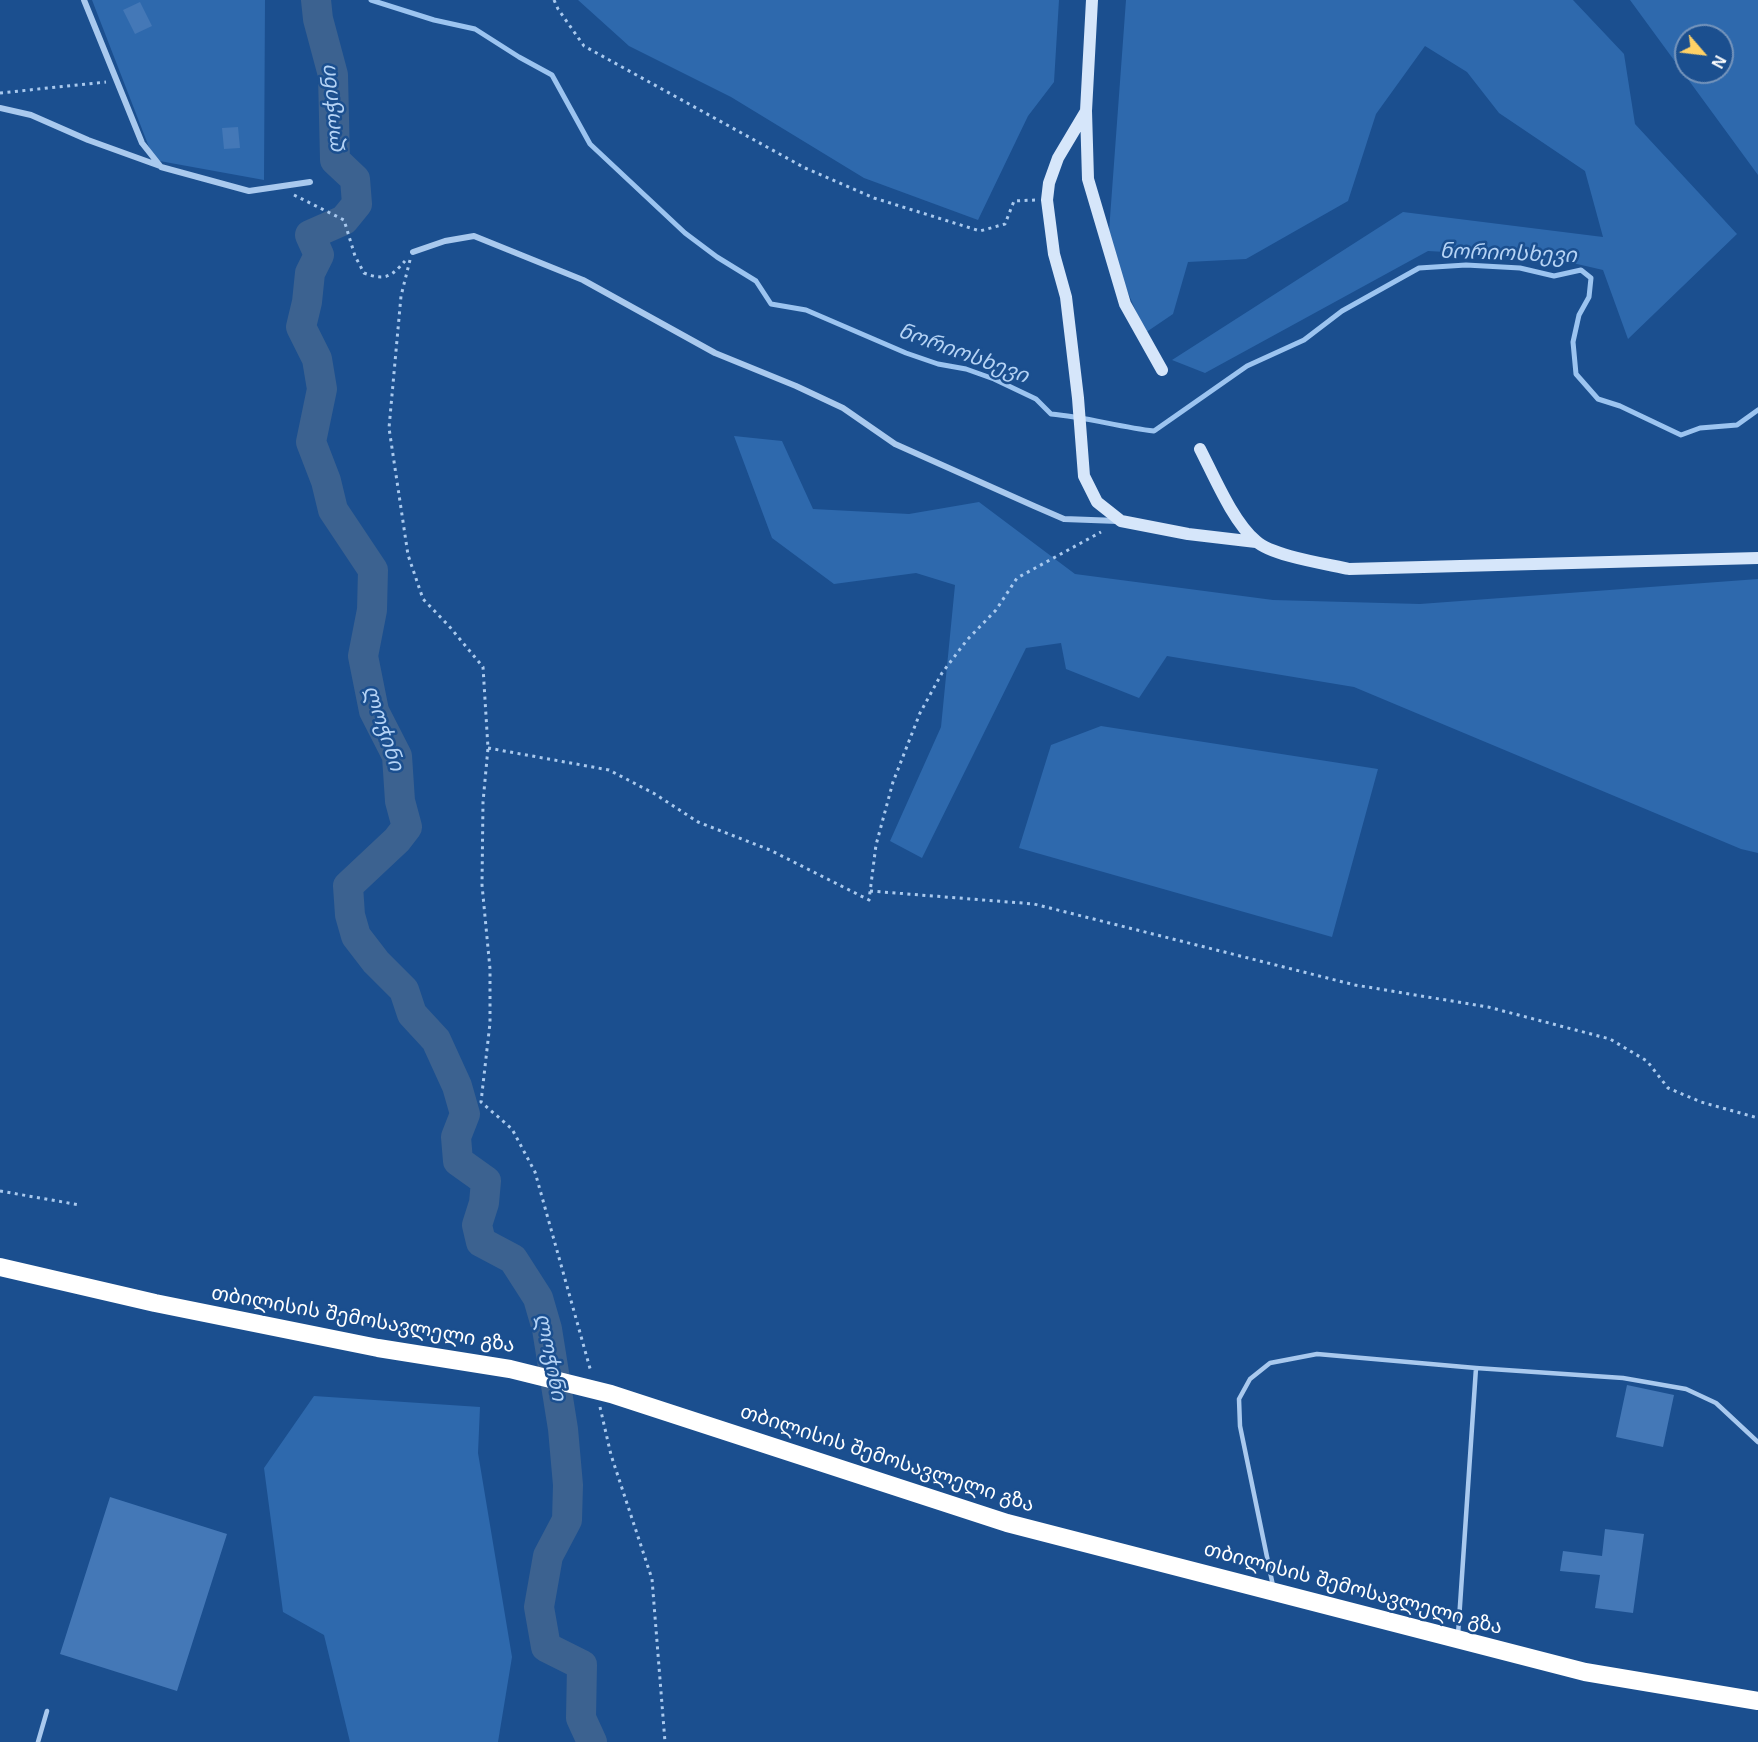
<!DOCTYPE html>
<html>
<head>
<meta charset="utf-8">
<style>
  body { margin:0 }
  #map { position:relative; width:1758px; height:1742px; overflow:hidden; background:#1b4f8f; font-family:Helvetica,sans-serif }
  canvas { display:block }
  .north { position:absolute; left:1674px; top:24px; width:60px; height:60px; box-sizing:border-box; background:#1b4f8f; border:2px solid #7695bc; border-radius:50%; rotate:118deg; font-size:16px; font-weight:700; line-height:24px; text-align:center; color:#fff }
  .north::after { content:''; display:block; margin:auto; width:21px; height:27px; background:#ffd166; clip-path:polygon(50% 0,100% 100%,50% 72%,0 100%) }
</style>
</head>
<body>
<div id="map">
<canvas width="1758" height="1742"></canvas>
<div class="north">N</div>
</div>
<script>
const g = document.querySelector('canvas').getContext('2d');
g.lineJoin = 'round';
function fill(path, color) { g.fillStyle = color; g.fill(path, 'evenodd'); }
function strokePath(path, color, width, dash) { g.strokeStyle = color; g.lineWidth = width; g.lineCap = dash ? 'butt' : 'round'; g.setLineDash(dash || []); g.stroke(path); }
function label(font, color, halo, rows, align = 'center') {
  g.font = font + ' Helvetica,"Noto Sans Georgian",sans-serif'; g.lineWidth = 5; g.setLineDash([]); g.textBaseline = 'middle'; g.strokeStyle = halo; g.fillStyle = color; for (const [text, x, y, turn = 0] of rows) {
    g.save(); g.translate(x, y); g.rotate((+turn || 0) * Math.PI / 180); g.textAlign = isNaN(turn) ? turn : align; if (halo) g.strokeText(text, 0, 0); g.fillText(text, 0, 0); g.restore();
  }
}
const green = new Path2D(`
  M 92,0 L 265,0 L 264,180 L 154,160 Z
  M 578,0 L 1059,0 L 1054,82 L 1028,116 L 978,220 L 864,178 L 731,97 L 629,46 Z
  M 1126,0 L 1573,0 L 1624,54 L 1635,124 L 1737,234 L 1628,339 L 1603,270 L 1551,258 L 1428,251 L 1205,373 L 1172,360 L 1403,212 L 1603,237 L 1585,171 L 1499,113 L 1467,72 L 1425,46 L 1376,114 L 1348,201 L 1246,259 L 1188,262 L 1173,314 L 1145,333 L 1108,245 Z
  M 1630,0 L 1758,0 L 1758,175 ZM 1686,36 L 1722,36 L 1722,72 L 1686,72 Z
  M 734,436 L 782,441 L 813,509 L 909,514 L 979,502 L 1075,574 L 1273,600 L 1420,604 L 1758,579 L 1758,853 L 1741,849 L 1354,687 L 1167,656 L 1139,698 L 1066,669 L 1061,643 L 1026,648 L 922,858 L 890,841 L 941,727 L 955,585 L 916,573 L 834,584 L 772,538 Z
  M 1101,726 L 1378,769 L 1332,937 L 1019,848 L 1051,745 Z
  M 314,1396 L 480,1407 L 478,1453 L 512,1657 L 498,1742 L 350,1742 L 324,1635 L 283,1612 L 264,1468 Z`);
const stream = new Path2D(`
  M 371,0 L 434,20 L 475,29 L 519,57 L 552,75 L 590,144 L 685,233 L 717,257 L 756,281 L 771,304 L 806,310 L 906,353 L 938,364 L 966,369 L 994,379 L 1036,399 L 1051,414 C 1086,417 1119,427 1154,431 L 1247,366 L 1304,340 L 1342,311 L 1419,268 L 1466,265 L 1520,268 L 1554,276 L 1581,270 L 1591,278 L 1589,297 L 1579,315 L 1573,342 L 1576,374 L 1598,399 L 1620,406 L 1681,435 L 1700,428 L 1737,425 L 1758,410`);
const river = new Path2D(`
  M 316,0 L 318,19 L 333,75 L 335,160 L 355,179 L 357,204 L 344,220 L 310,235 L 319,255 L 310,273 L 307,302 L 301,327 L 317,359 L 322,389 L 311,442 L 326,481 L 333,510 L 373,570 L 372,610 L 363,656 L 374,711 L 397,756 L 400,801 L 407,827 L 397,840 L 348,886 L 350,915 L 356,936 L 376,962 L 404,990 L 412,1014 L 436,1040 L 457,1086 L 465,1114 L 456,1137 L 458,1161 L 486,1181 L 484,1203 L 477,1225 L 481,1242 L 513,1259 L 538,1298 L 547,1329 L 563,1429 L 568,1485 L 567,1520 L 548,1556 L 539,1607 L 546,1647 L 582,1665 L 581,1718 L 592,1742`);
const building = new Path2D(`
  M 140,2 L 152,26 L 135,34 L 123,10 Z
  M 238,127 L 240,148 L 224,149 L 222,128 Z
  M 1627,1385 L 1674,1395 L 1663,1447 L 1616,1437 Z
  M 110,1497 L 227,1534 L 177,1691 L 60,1654 Z
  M 1605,1529 L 1644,1534 L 1633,1613 L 1595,1608 L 1600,1575 L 1560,1571 L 1563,1551 L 1602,1556 Z`);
const path = new Path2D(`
  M 554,0 L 558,9 L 584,46 L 805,168 L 874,198 L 980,231 L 1005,224 L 1014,201 L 1035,200
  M 0,93 L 106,82
  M 294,195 L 344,220 L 355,256 L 364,273 C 385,281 391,277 405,261
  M 410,260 L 401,296 L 389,428 L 408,555 L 423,599 L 449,626 L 483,667 L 488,748 L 483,802 L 482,885 L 490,969 L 490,1023 L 481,1102 L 512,1129 L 535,1172 L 591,1372
  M 488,748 L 609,770 L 655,794 L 698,822 L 770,850 L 869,900 L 876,845 L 893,782 L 920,713 L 942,673 L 967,640 L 996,610 L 1017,578 L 1101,532
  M 870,891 L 1034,904 L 1355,985 L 1488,1007 L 1610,1039 L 1647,1061 L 1668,1088 L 1701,1102 L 1758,1118
  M 0,1191 L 80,1205
  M 600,1407 L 611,1455 L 652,1579 L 665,1742`);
const lane = new Path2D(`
  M 1273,1586 L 1240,1426 L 1239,1399 L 1250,1379 L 1270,1363 L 1317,1354 L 1476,1368 L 1623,1378 L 1686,1389 L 1716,1403 L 1758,1442
  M 1458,1635 L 1476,1368
  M 38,1742 L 47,1711`);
const street = new Path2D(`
  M 84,0 L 142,143 L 161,167 L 249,191 L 310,182
  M 0,108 L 31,115 L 88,140 L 160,166
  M 413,252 L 445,241 L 474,236 L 583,280 L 715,353 L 796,386 L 843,408 L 895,444 L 1034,506 L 1064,519 L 1118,521`);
const secondary = new Path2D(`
  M 1092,0 L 1086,111 L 1088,179 L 1125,304 L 1162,370
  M 1086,111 L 1058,158 L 1049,183 L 1047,200 L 1054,254 L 1066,297 L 1078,398 L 1084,476 L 1097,502 L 1121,521 L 1188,534 L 1256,542
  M 1200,449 C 1214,476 1233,522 1256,541 C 1272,556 1327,564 1349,569 L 1758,558`);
const highway = new Path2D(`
  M 0,1267 L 155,1303 L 378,1348 L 510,1369 L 611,1394 L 1007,1523 L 1585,1672 L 1758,1701`);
const streetNames = [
  ["თბილისის შემოსავლელი გზა",363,1320,10],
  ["თბილისის შემოსავლელი გზა",887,1459,18],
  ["თბილისის შემოსავლელი გზა",1353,1589,15]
];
const waterNames = [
  ["ლოჭინი",333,110,-95],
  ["ნორიოსხევი",1508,254,2],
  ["ნორიოსხევი",963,354,20],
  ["ლოჭინი",383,728,72],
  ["ლოჭინი",550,1357,79]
];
fill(green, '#2e69ad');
strokePath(stream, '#9cc4f0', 5);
strokePath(river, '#3c6290', 30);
fill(building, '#4478b7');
strokePath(path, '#a9c9ee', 3, [3, 4.5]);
strokePath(lane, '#a9c9ee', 4.5);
strokePath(street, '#a9c9ee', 6);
strokePath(secondary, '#d6e6fa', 12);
strokePath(highway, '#fff', 18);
label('20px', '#fff', '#1b4f8f', streetNames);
label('italic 21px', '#b5d3f5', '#1b4f8f', waterNames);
</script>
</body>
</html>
